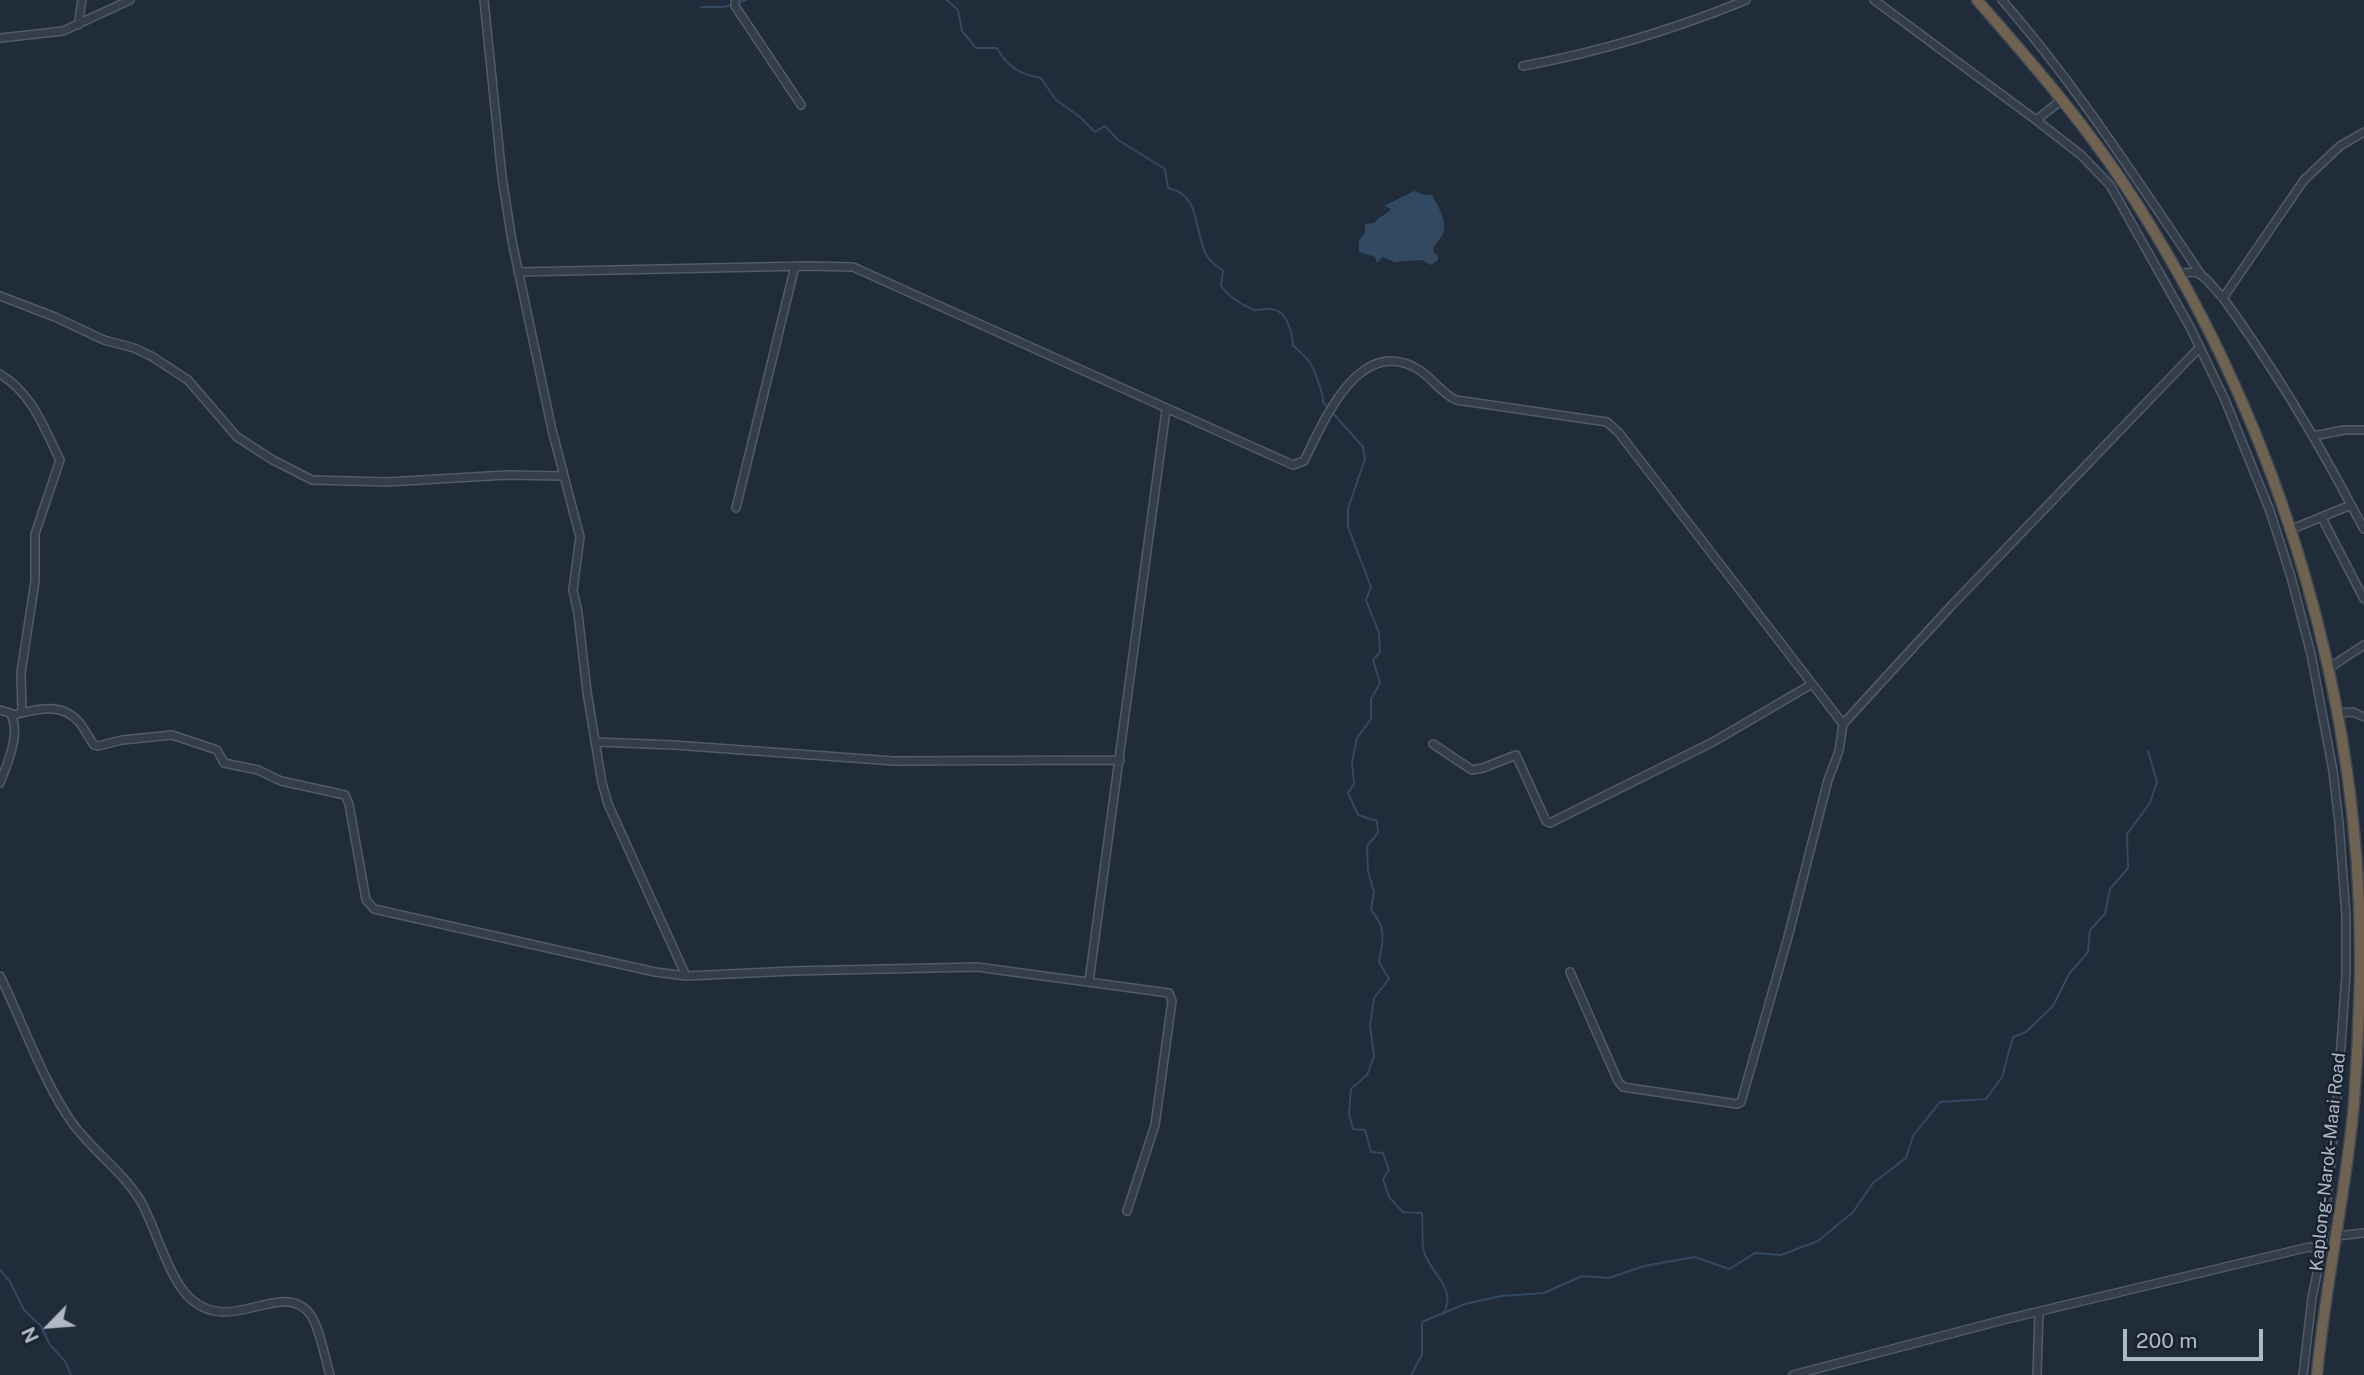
<!DOCTYPE html>
<html>
<head>
<meta charset="utf-8">
<style>
  body { margin:0 }
  #map { position:relative; width:2364px; height:1375px; overflow:hidden; background:#202c39; font-family:"Public Sans",sans-serif }
  canvas { display:block }
  .north { position:absolute; left:14px; top:1291px; width:70px; height:70px; -webkit-text-stroke:5px #19232e; paint-order:stroke; rotate:245deg; font-size:19px; font-weight:700; line-height:28px; text-align:center; color:#afb8c6 }
  .north::after { content:''; display:block; margin:auto; width:24px; height:32px; background:#afb8c6; clip-path:polygon(50% 0,100% 100%,50% 72%,0 100%) }
  .scale { position:absolute; left:2123px; top:1329px; width:140px; height:32px; box-sizing:border-box; border:4px solid #afb8c6; border-top:0; padding-left:9px; font-size:21px; line-height:24px; white-space:nowrap; color:#afb8c6; -webkit-text-stroke:5px #19232e; paint-order:stroke }
</style>
</head>
<body>
<div id="map">
<canvas width="2364" height="1375"></canvas>
<div class="north">N</div>
<div class="scale">200 m</div>
</div>
<script>
const g = document.querySelector('canvas').getContext('2d');
g.lineJoin = 'round';
function fill(path, color) { g.fillStyle = color; g.fill(path, 'evenodd'); }
function strokePath(path, color, width, dash) { g.strokeStyle = color; g.lineWidth = width; g.lineCap = dash ? 'butt' : 'round'; g.setLineDash(dash || []); g.stroke(path); }
function label(font, color, halo, rows, align = 'center') {
  g.font = font + ' "Public Sans",sans-serif'; g.lineWidth = 5; g.setLineDash([]); g.textBaseline = 'middle'; g.strokeStyle = halo; g.fillStyle = color; for (const [text, x, y, turn = 0] of rows) {
    g.save(); g.translate(x, y); g.rotate((+turn || 0) * Math.PI / 180); g.textAlign = isNaN(turn) ? turn : align; if (halo) g.strokeText(text, 0, 0); g.fillText(text, 0, 0); g.restore();
  }
}
const water = new Path2D(`
  M 1414,191 L 1421,194 L 1432,195 C 1438,206 1449,223 1442,236 C 1438,242 1435,243 1433,251 L 1438,256 L 1438,260 L 1431,265 L 1422,260 L 1395,262 L 1382,257 L 1377,263 L 1375,257 L 1359,252 L 1359,240 L 1365,233 L 1365,224 L 1374,223 C 1379,216 1386,215 1391,209 L 1384,206 Z`);
const stream = new Path2D(`
  M 947,0 L 958,10 L 962,31 L 976,48 L 997,48 C 1008,68 1020,74 1041,78 L 1056,100 L 1080,117 L 1095,132 L 1105,126 L 1118,140 L 1165,169 L 1168,188 C 1202,195 1193,231 1207,256 C 1210,262 1217,266 1223,271 L 1221,286 C 1229,297 1242,305 1254,310 C 1260,311 1265,308 1271,309 C 1287,310 1292,332 1293,345 C 1298,351 1306,356 1310,363 C 1314,369 1324,395 1323,402 L 1327,407
  M 737,3 L 746,0
  M 701,7 L 724,7 L 731,5
  M 1331,411 L 1363,447 L 1365,459 L 1348,508 L 1348,527 L 1371,587 L 1366,600 L 1379,633 L 1380,652 L 1373,660 L 1380,683 L 1371,699 L 1371,719 L 1357,738 L 1352,762 L 1354,784 L 1348,793 L 1358,815 L 1377,821 L 1378,833 L 1367,846 L 1368,871 L 1374,892 L 1371,910 C 1387,928 1383,940 1379,962 L 1389,979 L 1374,998 L 1370,1026 L 1374,1056 L 1367,1075 L 1351,1089 L 1349,1114 L 1353,1129 L 1365,1130 L 1371,1152 L 1383,1153 L 1389,1170 L 1383,1179 L 1389,1197 L 1403,1212 L 1422,1213 C 1423,1225 1422,1237 1423,1248 C 1428,1274 1459,1286 1443,1314
  M 0,1270 L 10,1282 L 24,1310 L 41,1326 L 50,1345 L 65,1361 L 71,1375
  M 1411,1375 L 1422,1355 L 1422,1322 L 1465,1304 L 1501,1296 L 1544,1293 L 1582,1276 L 1609,1278 L 1644,1266 L 1695,1257 L 1729,1269 L 1755,1253 L 1781,1255 L 1818,1241 L 1853,1212 L 1873,1183 L 1906,1158 L 1913,1136 L 1940,1102 L 1986,1099 L 2002,1077 L 2013,1037 L 2026,1032 L 2053,1006 L 2069,974 L 2088,952 L 2090,930 L 2105,914 L 2110,889 L 2128,868 L 2127,834 L 2150,803 L 2157,782 L 2148,751`);
const minor = new Path2D(`
  M 484,0 L 502,177 L 512,241 L 552,430 L 580,537 L 573,590 L 578,613 L 587,692 L 602,783 L 608,804 L 686,976 L 793,971 L 977,967 L 1169,993 L 1172,1001 L 1155,1125 L 1127,1211
  M 735,0 L 735,6 L 801,105
  M 1874,0 L 2036,120 L 2063,99
  M 2002,0 C 2076,85 2137,180 2200,273
  M 78,25 L 82,0
  M 0,38 L 63,31 L 130,0
  M 1523,66 C 1599,52 1675,29 1746,0
  M 2036,120 L 2081,155 L 2110,185 L 2190,327 L 2225,400 L 2270,511 L 2291,577 L 2311,654 L 2333,771 L 2339,823 L 2346,916 L 2346,975 L 2337,1100 L 2322,1249 L 2312,1298 L 2303,1375
  M 518,272 L 806,266 L 853,267 L 1293,465 L 1304,461 C 1323,423 1357,338 1414,367 C 1431,375 1440,393 1456,400 L 1607,422 L 1619,433 L 1843,724
  M 2179,275 C 2202,265 2208,283 2223,298 L 2304,180 L 2340,146 L 2364,132
  M 0,296 L 55,317 L 104,340 L 134,348 L 151,356 L 188,380 L 237,437 L 273,460 L 312,480 L 387,482 L 506,475 L 564,476
  M 2223,298 C 2271,364 2313,433 2351,505
  M 0,374 C 32,393 44,428 60,460 L 35,534 L 35,581 L 21,673 L 22,713
  M 2313,436 L 2344,430 L 2364,430
  M 736,508 L 795,266
  M 2322,518 L 2364,599
  M 2292,529 L 2351,505 L 2364,529
  M 2329,668 L 2364,645
  M 0,710 L 10,713 C 22,732 7,764 0,783
  M 2339,713 L 2353,712 L 2364,717
  M 12,715 C 36,710 60,701 79,722 C 85,730 89,738 94,745 L 98,746 L 122,740 L 172,735 L 217,750 L 224,763 L 258,770 L 281,781 L 345,795 L 349,804 L 366,900 L 374,909 L 655,972 L 686,976
  M 596,742 L 674,745 L 894,761 L 1120,760
  M 1433,744 L 1472,770 L 1483,768 L 1516,755 L 1546,821 L 1550,823 L 1713,742 L 1812,684
  M 1570,972 L 1618,1081 L 1623,1087 L 1737,1104 L 1741,1102 L 1788,937 L 1828,780 L 1839,751 L 1843,724 L 1952,605 L 2200,347
  M 0,976 C 22,1021 44,1084 73,1124 C 93,1151 122,1171 140,1200 C 156,1227 168,1279 191,1299 C 232,1336 282,1278 310,1314 C 320,1328 325,1359 330,1375
  M 1089,982 L 1166,410
  M 2336,1236 L 2364,1233
  M 1793,1375 L 2007,1319 L 2309,1247 L 2334,1254
  M 2037,1375 L 2039,1312`);
const highway = new Path2D(`
  M 1977,0 C 2034,65 2091,131 2137,204 C 2282,433 2364,705 2360,977 C 2359,1019 2357,1061 2354,1103 C 2346,1194 2325,1284 2317,1375`);
const streetNames = [
  ["Kaplong-Narok-Maai Road",2328,1162,-84]
];
fill(water, '#334861');
strokePath(stream, '#334861', 2);
strokePath(minor, '#525b67', 10);
strokePath(highway, '#3f4854', 13);
strokePath(minor, '#343e49', 7);
strokePath(highway, '#6f6251', 10);
label('18px', '#afb8c6', '#19232e', streetNames);
</script>
</body>
</html>
